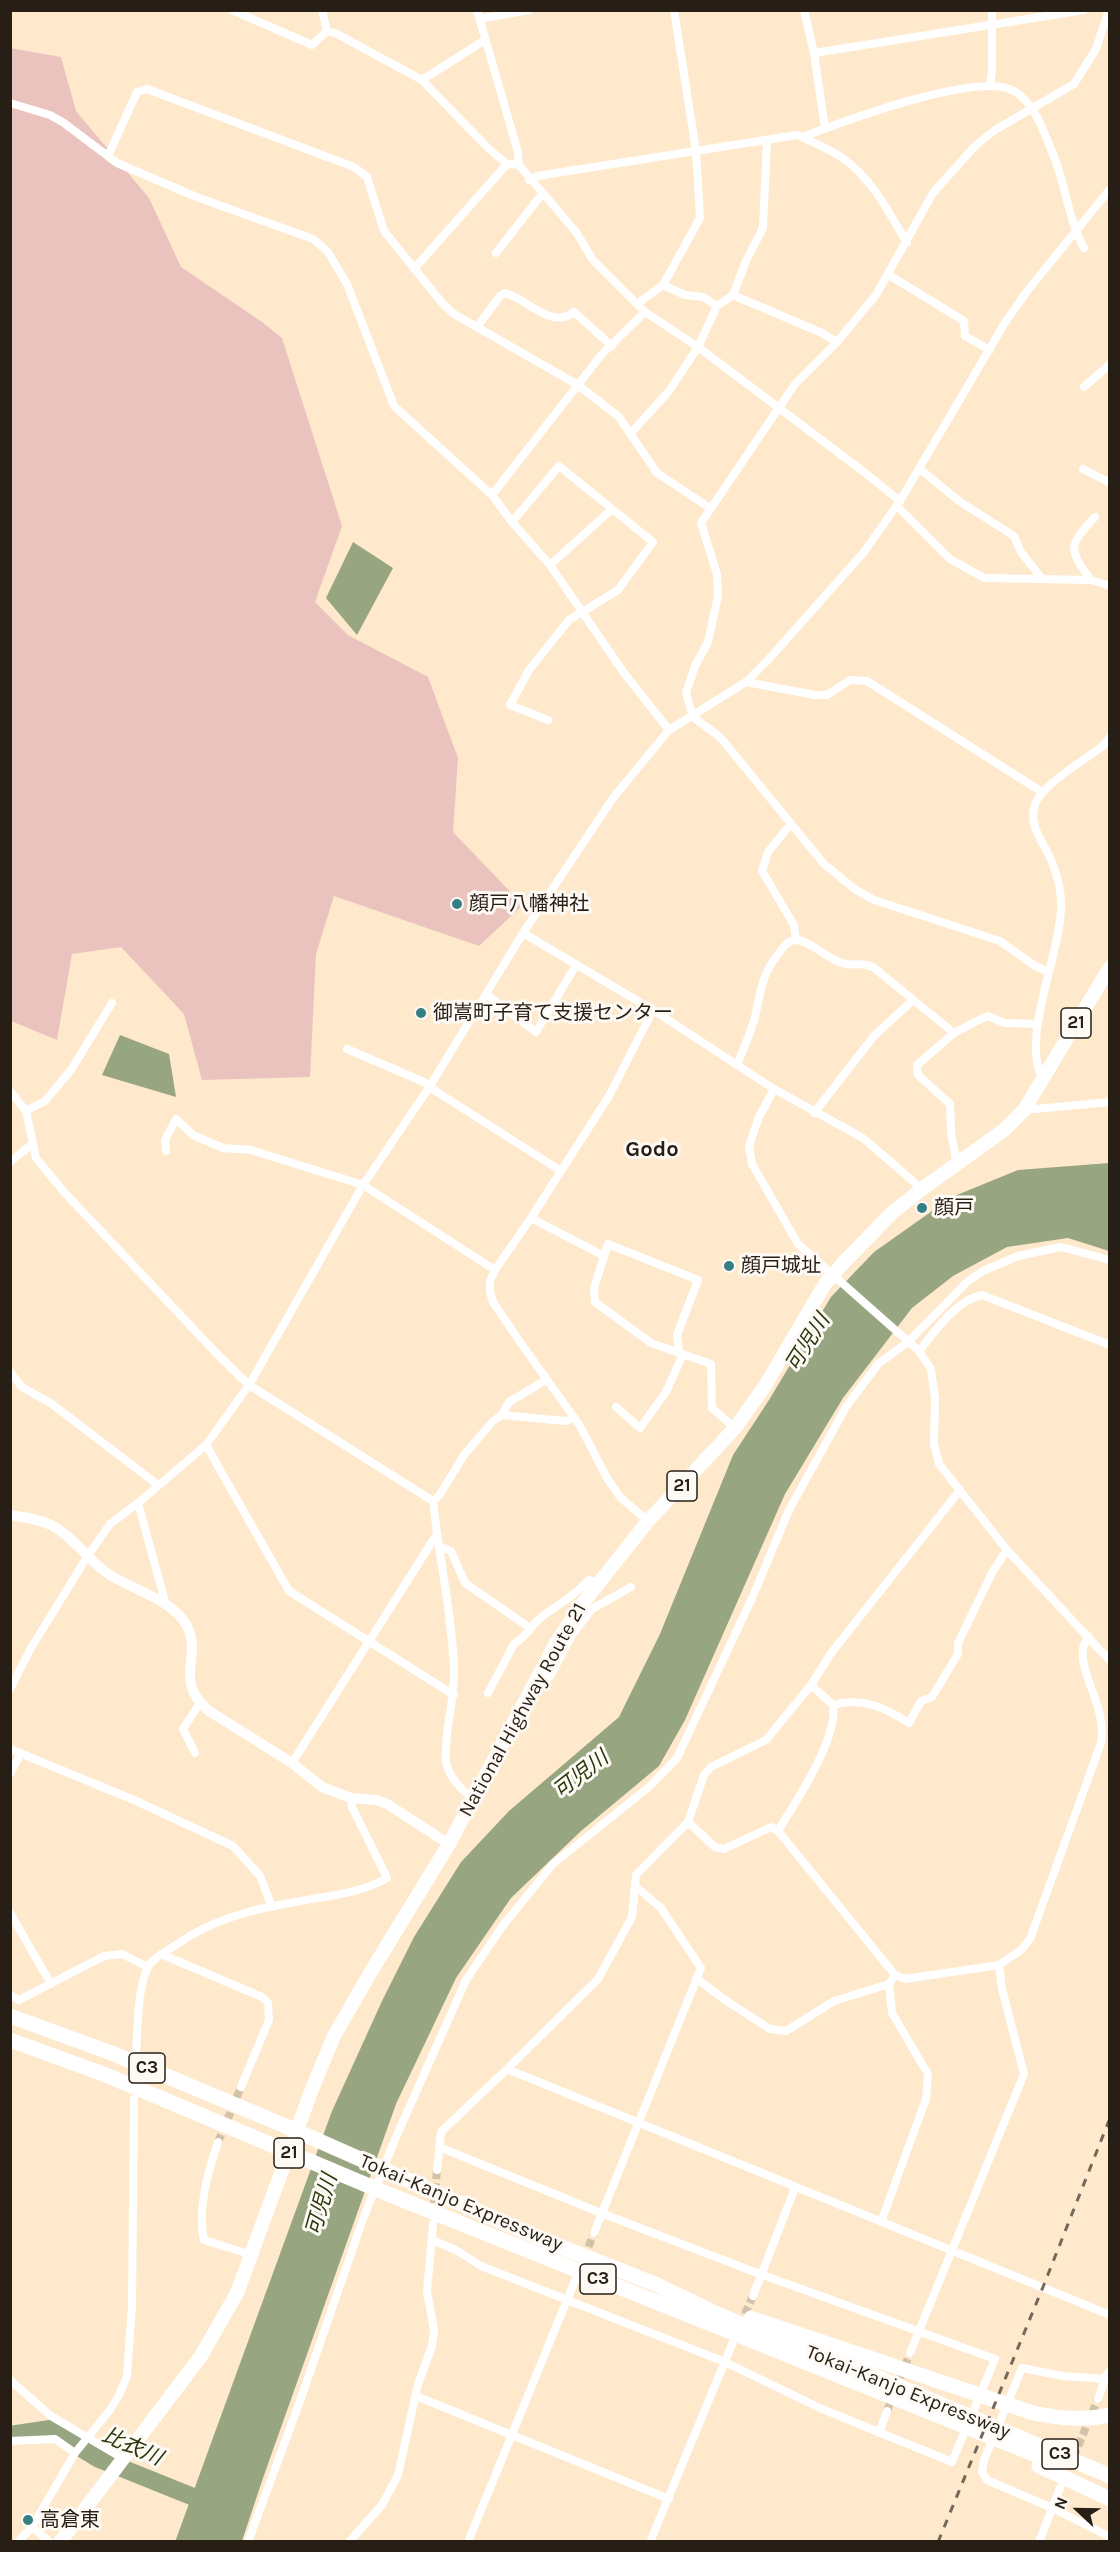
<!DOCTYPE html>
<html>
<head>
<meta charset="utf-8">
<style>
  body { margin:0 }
  #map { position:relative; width:1120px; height:2552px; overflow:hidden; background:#fee9cd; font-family:Karla,sans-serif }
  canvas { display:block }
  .frame { position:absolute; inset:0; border:12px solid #271f15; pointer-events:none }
  .north { position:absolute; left:1048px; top:2480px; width:60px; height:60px; -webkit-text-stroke:4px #fdf9f4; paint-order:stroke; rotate:292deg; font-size:16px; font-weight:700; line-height:24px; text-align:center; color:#271f15 }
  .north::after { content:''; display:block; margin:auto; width:21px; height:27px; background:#271f15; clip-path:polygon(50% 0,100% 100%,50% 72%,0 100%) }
</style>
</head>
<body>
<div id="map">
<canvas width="1120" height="2552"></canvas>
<div class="frame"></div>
<div class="north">N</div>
</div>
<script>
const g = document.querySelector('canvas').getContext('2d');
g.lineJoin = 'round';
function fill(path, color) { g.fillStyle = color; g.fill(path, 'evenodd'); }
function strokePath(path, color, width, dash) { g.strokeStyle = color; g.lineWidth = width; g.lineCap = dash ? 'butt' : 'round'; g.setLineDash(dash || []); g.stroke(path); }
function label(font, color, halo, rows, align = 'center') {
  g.font = font + ' Karla,"Noto Sans JP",sans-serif'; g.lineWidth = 6; g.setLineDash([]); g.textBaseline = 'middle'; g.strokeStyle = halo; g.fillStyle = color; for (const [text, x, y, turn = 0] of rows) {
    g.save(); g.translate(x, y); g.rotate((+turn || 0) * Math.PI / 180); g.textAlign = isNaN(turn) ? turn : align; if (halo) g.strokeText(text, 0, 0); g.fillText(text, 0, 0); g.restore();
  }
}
const green = new Path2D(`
  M 10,48 L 61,57 L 76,111 L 149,198 L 181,267 L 262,322 L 282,338 L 342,526 L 315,602 L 348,635 L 428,677 L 458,758 L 453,832 L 523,905 L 479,946 L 334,896 L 316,954 L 310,1077 L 202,1080 L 184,1014 L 121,947 L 72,954 L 57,1040 L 11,1021 Z`);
const water = new Path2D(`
  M 353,542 L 393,568 L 357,635 L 326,598 Z
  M 120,1035 L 169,1054 L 176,1097 L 102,1075 Z
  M 1109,1163 L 1109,1251 L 1068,1238 L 1007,1247 L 953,1276 L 912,1308 L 843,1398 L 785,1494 L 685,1720 L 659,1766 L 581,1831 L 511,1898 L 456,1978 L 396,2104 L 263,2478 L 242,2541 L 175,2542 L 332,2111 L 382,2001 L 414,1937 L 461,1862 L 509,1811 L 619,1717 L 660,1634 L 733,1455 L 769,1400 L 831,1297 L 874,1252 L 952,1197 L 1018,1170 Z`);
const river = new Path2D(`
  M 10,2435 L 50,2429 L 99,2459 L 206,2502 L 211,2508`);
const minorTunnel = new Path2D(`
  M 134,2089 L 136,2060
  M 218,2142 L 241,2087
  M 433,2215 L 437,2170
  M 584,2258 L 594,2233
  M 740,2325 L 753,2296
  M 887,2411 L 910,2353
  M 1064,2479 L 1098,2399`);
const minor = new Path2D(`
  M 232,10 L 312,45 L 327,31
  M 322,10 L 327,31 L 337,34 L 422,80 L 489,149 L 507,164 L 519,165
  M 477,10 L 518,152 L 519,165 L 576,232 L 593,260 L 645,312 L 698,347 L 864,472 L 900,501
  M 804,10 L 814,53 L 825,128
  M 479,19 L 529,10
  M 814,53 L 1084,10
  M 422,80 L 485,40
  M 990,86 L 992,70 L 992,10
  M 10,103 L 50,115 L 64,123 L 117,163 L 194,196 L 313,239 L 328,252 L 347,284 L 394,406 L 492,495 L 512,522 L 550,565 L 624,673 L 669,730
  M 802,137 C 816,144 832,150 844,159 C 872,179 890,214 907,243
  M 108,156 L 137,92 L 147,89 L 354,167 L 367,177 L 384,231 L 443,304 L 454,314 L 578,385 L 619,417 L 657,473 L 710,508
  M 529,180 L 537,176 L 797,135 L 802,137 C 842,122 979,70 1014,91 C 1034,102 1044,132 1052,152 C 1066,183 1067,217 1084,248
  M 496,253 L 542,194
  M 414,269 L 507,164
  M 889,275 L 964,321 L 965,336 L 990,350
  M 663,285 L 685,295 L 703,297 L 717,306
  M 733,295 L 822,333 L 837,342
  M 637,304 L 663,285 L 700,218 L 696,151 L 674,10
  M 477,327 L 500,296 L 505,293 C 528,299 551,330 574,312 L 612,346
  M 1084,387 L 1110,364
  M 630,434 L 669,391 L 698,347 L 717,306 L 733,295 L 746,261 L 763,228 L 767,141
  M 920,469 L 959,501 L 1014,536 L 1021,552 L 1042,579
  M 1083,469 L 1110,483
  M 492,495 L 602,354 L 645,312
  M 897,506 L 950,559 L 984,578 L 1091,580 L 1110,586
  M 512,522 L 559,466 L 653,542 L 618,590 L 569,620 L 529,670 L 510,705 L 548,720
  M 550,565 L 612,509
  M 1091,580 C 1068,549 1068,546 1095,517
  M 746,682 L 815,695 L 827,695 L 850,680 L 867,681 L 1042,792
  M 790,825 L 768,852 L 762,871 L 794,925 L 796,940
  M 523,933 L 653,1010 L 774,1089 L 863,1138 L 922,1189
  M 1049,972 L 1035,966 L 1000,941 L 874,900 L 856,890 L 824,864 L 720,737 L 693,717 L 686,693 L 695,666 L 708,642 L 718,596 L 717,574 L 701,523 L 795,384 L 837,342 L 876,295 L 933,193 L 975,146 L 995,130 L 1074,84 L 1096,49 L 1109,10
  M 486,994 L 536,1032 L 576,965
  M 954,1033 L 917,1065 L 918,1075 L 950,1104 L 951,1132 L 957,1165
  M 347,1049 L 424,1082 L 437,1092 L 561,1171
  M 737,1065 C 743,1049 751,1033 755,1017 C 761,991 761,975 779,953 C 784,946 788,940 797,940 C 808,940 828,959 842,963 C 851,967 859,961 873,967 L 954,1033 L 987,1016 L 1005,1023 L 1038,1024
  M 1043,1079 C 1020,1039 1060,955 1061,909 C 1062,893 1057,874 1051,860 C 1043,841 1028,826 1035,805 C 1041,785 1086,759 1103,746 L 1110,737
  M 774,1089 L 759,1117 L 749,1146 L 752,1164 L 798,1244 L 919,1351 L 931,1369 L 935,1399 L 934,1444 L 939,1464 L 1007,1550 L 1110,1661
  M 10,1091 L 26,1111 L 36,1158 L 64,1192 L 219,1356 L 249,1385 L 433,1501
  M 1024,1110 L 1110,1102
  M 26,1111 L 45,1101 L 71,1070 L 112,1003
  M 814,1113 L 874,1036 L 913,1000
  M 166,1151 L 165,1140 L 176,1119 L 193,1135 L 223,1148 L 251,1150 L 363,1185 L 495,1270
  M 10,1162 L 32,1144
  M 531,1218 L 604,1256
  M 919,1351 C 936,1330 955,1301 982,1295 L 1110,1345
  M 679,1353 L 677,1335 L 698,1280 L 608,1244 L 594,1288 L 595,1302 L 651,1343 L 711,1364 L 712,1408 L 735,1428
  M 10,1372 L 22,1387 L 52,1404 L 158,1485
  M 616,1407 L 640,1428 L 666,1392 L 683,1354
  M 502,1415 L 565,1421 L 575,1418
  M 206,1445 L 289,1591 L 454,1695
  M 433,1501 C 439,1558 452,1613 454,1670 C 455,1699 443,1738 446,1762 C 449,1777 461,1790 473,1798
  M 433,1501 L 439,1496 L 464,1455 L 493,1421 L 502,1415 L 509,1402 L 546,1380
  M 138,1503 L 166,1605
  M 648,1521 L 620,1497 L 607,1478 L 580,1426 L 520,1342 L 493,1302 L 490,1292 L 490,1281 L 495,1270 L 531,1218 L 609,1096 L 653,1010
  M 441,1547 L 451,1551 L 465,1583 L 530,1628
  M 550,1677 L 572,1635 L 592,1609 L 631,1587
  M 811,1685 L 833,1705 C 838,1740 796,1801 778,1831 L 895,1975 L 905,1979 L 999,1965 L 1021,1950 L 1030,1939 L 1101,1743 C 1107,1707 1080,1677 1083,1649 C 1083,1645 1087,1640 1088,1636
  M 10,1689 L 31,1648 L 87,1557 L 110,1524 L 138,1503 L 206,1445 L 249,1385 L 363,1185 L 430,1086 L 523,933 L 613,798 L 669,730 L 746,682 L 768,660 L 864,552 L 900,501 L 1006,321 L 1028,290 L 1110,189
  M 488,1693 L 514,1644 C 526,1637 533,1623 544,1615 C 561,1603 574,1596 589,1580 L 597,1583
  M 833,1705 C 860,1696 886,1708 909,1723 L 921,1701 L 932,1697 L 958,1654 L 958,1643 L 993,1571 L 1007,1550
  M 10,1749 L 134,1800 L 233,1846 L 260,1876 L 272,1907
  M 195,1753 L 183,1729 L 200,1703
  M 292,1763 L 437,1534
  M 10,1774 L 21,1753
  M 688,1822 L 715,1847 L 724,1849 L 771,1827 L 778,1831
  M 10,1913 L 51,1984
  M 161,1954 L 262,1997 L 268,2003 L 269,2020 L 241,2087
  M 696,1978 L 725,2000 L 770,2029 L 786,2031 L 834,2001 L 889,1984
  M 10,1995 L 19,2000 L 104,1956 L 122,1954 L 148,1967
  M 136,2053 C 138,2030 137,1982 150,1964 C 156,1956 168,1950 176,1945 C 210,1920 253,1909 295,1902 C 326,1896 359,1894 387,1878 L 352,1807 L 351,1798
  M 507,2069 L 1110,2315
  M 218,2142 C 208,2172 197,2209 204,2240 L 252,2255
  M 437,2170 L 441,2132 L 507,2069 L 598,1979 L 632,1917 L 636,1875 L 688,1822 L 704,1775 L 711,1767 L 766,1740 L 811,1685 L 832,1652 L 960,1490
  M 881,2222 L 926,2099 L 928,2074 L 892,2013 L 889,1984 L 895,1975
  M 594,2233 L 701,1968 L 661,1908 L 635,1886
  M 432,2240 L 456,2250 L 481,2266 L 725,2362 L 822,2409 L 952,2462 L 995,2359 L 760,2274 L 601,2213 L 439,2147
  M 753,2296 L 795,2188
  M 910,2353 L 1024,2074 L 1002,1989 L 999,1965
  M 10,2380 L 51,2416 L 124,2459
  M 416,2396 L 669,2499
  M 1098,2399 L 1105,2379 L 1063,2376 L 1022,2368 L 984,2460 L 982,2472 L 987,2480 L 1052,2508 L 1110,2537
  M 879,2433 L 887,2411
  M 10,2441 L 55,2439 L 75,2453
  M 32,2527 L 50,2542
  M 18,2542 L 32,2527 L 75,2453 L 110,2410 L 119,2395 L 127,2376 L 132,2306 L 134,2099
  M 248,2542 L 300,2401 L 363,2219 L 396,2137 L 466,1980 L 504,1924 L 553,1864 L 650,1786 L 677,1758 L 753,1596 L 789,1510 L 846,1407 L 878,1364 L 908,1342 L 968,1281 L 983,1271 L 1018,1256 L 1061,1247 L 1110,1260
  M 349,2542 L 382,2505 L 398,2475 L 418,2384 L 432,2346 L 434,2330 L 427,2291 L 433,2224
  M 468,2542 L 576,2278
  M 650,2542 L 733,2342
  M 1039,2542 L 1060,2488`);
const tertiary = new Path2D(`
  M 10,1515 C 24,1517 38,1519 51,1525 C 73,1536 87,1559 107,1573 C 131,1590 173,1599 187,1626 C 203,1658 172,1679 209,1711 L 292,1763 L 322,1787 L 351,1798 L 376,1800 L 387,1804 L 449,1844
  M 1105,2379 L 1110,2372`);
const trunk = new Path2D(`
  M 60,2542 L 201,2356 L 237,2293 L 312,2089 L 334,2036 L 369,1975 L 449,1844 L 556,1643 L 583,1603 L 648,1521 L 735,1428 L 765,1386 L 825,1284 L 844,1262 L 893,1212 L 922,1189 L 1004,1130 L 1024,1110 L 1110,967`);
const motorway = new Path2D(`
  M 10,2016 L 114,2054 L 283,2125 L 541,2239 L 655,2284 L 715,2313 L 794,2347 L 860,2370 L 1110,2476
  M 10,2040 L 106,2075 L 388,2194 L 1056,2463
  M 751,2318 L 1033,2413 C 1059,2418 1083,2421 1110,2415
  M 1039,2466 L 1110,2499`);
const rail = new Path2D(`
  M 938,2542 L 1043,2287 L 1110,2118`);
const markers = [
  [457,904,6,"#367f83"],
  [421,1013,6,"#367f83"],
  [922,1208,6,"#367f83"],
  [729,1266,6,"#367f83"],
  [28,2520,6,"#367f83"]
];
const shields = [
  [1076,1023,30],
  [682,1486,30],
  [147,2068,36],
  [289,2153,30],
  [598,2279,36],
  [1060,2454,36]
];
const shieldNames = [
  ["21",1076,1023],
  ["21",682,1486],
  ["C3",147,2068],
  ["21",289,2153],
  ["C3",598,2279],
  ["C3",1060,2454]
];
const poiNames = [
  ["顔戸八幡神社",469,904],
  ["御嵩町子育て支援センター",433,1013],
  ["顔戸",934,1208],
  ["顔戸城址",741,1266],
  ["高倉東",40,2520]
];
const streetNames = [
  ["National Highway Route 21",523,1710,-61],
  ["Tokai-Kanjo Expressway",461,2203,23],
  ["Tokai-Kanjo Expressway",908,2392,22]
];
const waterNames = [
  ["可児川",808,1343,-58],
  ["可児川",581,1775,-38],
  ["可児川",322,2205,-74],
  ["比衣川",132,2447,24]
];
const quarterNames = [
  ["Godo",652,1150]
];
fill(green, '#eac3be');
fill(water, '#97a680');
strokePath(river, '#97a680', 18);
strokePath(minorTunnel, '#d3c1a8', 8, [8, 4]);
strokePath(minor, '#fff', 8);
strokePath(tertiary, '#fff', 10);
strokePath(trunk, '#fff', 14);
strokePath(motorway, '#fff', 15);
strokePath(rail, '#756858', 3, [8, 8]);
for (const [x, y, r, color] of markers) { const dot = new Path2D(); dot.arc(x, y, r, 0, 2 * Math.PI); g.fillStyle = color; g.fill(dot); strokePath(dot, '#fdf9f4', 2); }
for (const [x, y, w] of shields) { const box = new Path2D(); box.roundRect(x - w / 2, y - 15, w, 30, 4.5); g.fillStyle = '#fdf9f4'; g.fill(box); strokePath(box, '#271f15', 1.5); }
label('bold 18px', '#271f15', null, shieldNames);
label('20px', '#271f15', '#fdf9f4', poiNames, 'left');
label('20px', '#271f15', '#fdf9f4', streetNames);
label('italic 21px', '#283609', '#fdf9f4', waterNames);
label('bold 22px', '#271f15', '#fdf9f4', quarterNames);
</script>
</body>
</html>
